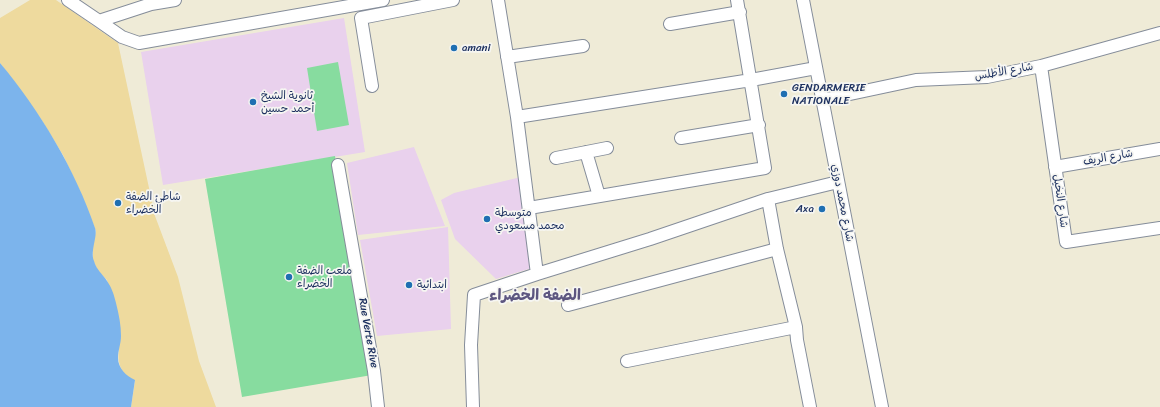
<!DOCTYPE html>
<html>
<head>
<meta charset="utf-8">
<style>
  body { margin:0 }
  canvas { display:block; background:#efebd7 }
</style>
</head>
<body>
<canvas width="1160" height="407"></canvas>
<script>
const g = document.querySelector('canvas').getContext('2d');
g.lineJoin = 'round';
function fill(path, color) { g.fillStyle = color; g.fill(path, 'evenodd'); }
function strokePath(path, color, width, dash) { g.strokeStyle = color; g.lineWidth = width; g.lineCap = dash ? 'butt' : 'round'; g.setLineDash(dash || []); g.stroke(path); }
function label(font, color, halo, rows, align = 'center') {
  g.font = font + ' Sriracha,"Playpen Sans Arabic",sans-serif'; g.lineWidth = 3.5; g.setLineDash([]); g.textBaseline = 'middle'; g.strokeStyle = halo; g.fillStyle = color; for (const [text, x, y, turn = 0] of rows) {
    g.save(); g.translate(x, y); g.rotate((+turn || 0) * Math.PI / 180); g.textAlign = isNaN(turn) ? turn : align; if (halo) g.strokeText(text, 0, 0); g.fillText(text, 0, 0); g.restore();
  }
}
const built = new Path2D(`
  M 344,18 L 365,152 L 163,185 L 141,52 Z
  M 414,147 L 445,226 L 358,235 L 347,163 Z
  M 521,177 L 532,268 L 496,279 L 455,239 L 441,200 L 454,193 Z
  M 448,227 L 451,329 L 377,336 L 360,240 Z`);
const green = new Path2D(`
  M 338,62 L 349,125 L 317,131 L 307,68 Z
  M 335,156 L 372,375 L 242,397 L 205,179 Z`);
const sand = new Path2D(`
  M 30,0 L 56,0 L 118,43 L 155,216 L 178,277 L 199,361 L 216,407 L 131,407 L 135,381 C 121,374 117,364 119,349 L 107,280 L 98,271 L 93,260 L 93,244 L 96,231 L 80,191 L 63,155 L 41,119 L 0,63 L 0,18 Z`);
const water = new Path2D(`
  M 0,63 C 39,109 76,171 95,228 C 98,236 90,251 94,261 C 97,271 102,273 107,281 C 112,288 114,295 116,303 C 119,315 121,325 121,336 C 121,344 118,350 118,358 C 118,368 126,376 135,380 L 131,407 L 0,407 Z`);
const minor = new Path2D(`
  M 68,0 L 99,21 L 122,37 L 139,43 L 383,0
  M 803,0 L 882,407
  M 99,21 L 151,4 L 175,0
  M 670,24 L 740,12
  M 507,57 L 583,46
  M 1041,66 L 1066,242 L 1160,228
  M 372,86 L 361,18 L 453,0
  M 822,100 L 916,80 L 987,77 L 1041,66 L 1160,33
  M 517,117 L 751,80 L 816,68
  M 681,138 L 759,125
  M 586,152 L 599,196
  M 556,158 L 607,148
  M 338,165 L 374,371 L 378,407
  M 1055,167 L 1160,149
  M 768,199 L 777,249 L 796,327 L 797,340 L 810,407
  M 529,208 L 765,168 L 737,0
  M 537,274 L 650,239 L 768,199 L 838,182
  M 568,305 L 777,249
  M 627,361 L 796,327
  M 473,407 L 471,345 L 474,295 L 537,274 L 517,117 L 498,0`);
const markers = [
  [454,48,4,"#1f6fb2"],
  [784,94,4,"#1f6fb2"],
  [253,102,4,"#1f6fb2"],
  [118,203,4,"#1f6fb2"],
  [822,209,4,"#1f6fb2"],
  [487,219,4,"#1f6fb2"],
  [289,277,4,"#1f6fb2"],
  [409,285,4,"#1f6fb2"]
];
const poiNames = [
  ["amani",462,48],
  ["GENDARMERIE",792,88],
  ["NATIONALE",792,101],
  ["ثانوية الشيخ",261,96],
  ["أحمد حسين",261,109],
  ["شاطئ الضفة",126,197],
  ["الخضراء",126,210],
  ["Axa",814,209,"right"],
  ["متوسطة",495,213],
  ["محمد مسعودي",495,226],
  ["ملعب الضفة",297,271],
  ["الخضراء",297,284],
  ["ابتدائية",417,285]
];
const streetNames = [
  ["شارع الأطلس",1004,72,-10],
  ["شارع الريف",1108,158,-10],
  ["شارع النخيل",1060,201,82],
  ["شارع محمد دوزي",842,203,79],
  ["Rue Verte Rive",368,333,80]
];
const districtNames = [
  ["الضفة الخضراء",535,296]
];
fill(built, '#e9d1ed');
fill(green, '#87dc9f');
fill(sand, '#eeda9e');
fill(water, '#7cb4ec');
strokePath(minor, '#858d9a', 14);
strokePath(minor, '#fff', 12);
for (const [x, y, r, color] of markers) { const dot = new Path2D(); dot.arc(x, y, r, 0, 2 * Math.PI); g.fillStyle = color; g.fill(dot); strokePath(dot, '#f6f6f2', 1.5); }
label('11px', '#1b2f5e', '#f6f6f2', poiNames, 'left');
label('11px', '#1b2f5e', '#f6f6f2', streetNames);
label('bold 15px', '#5d5680', '#f6f6f2', districtNames);
</script>
</body>
</html>
